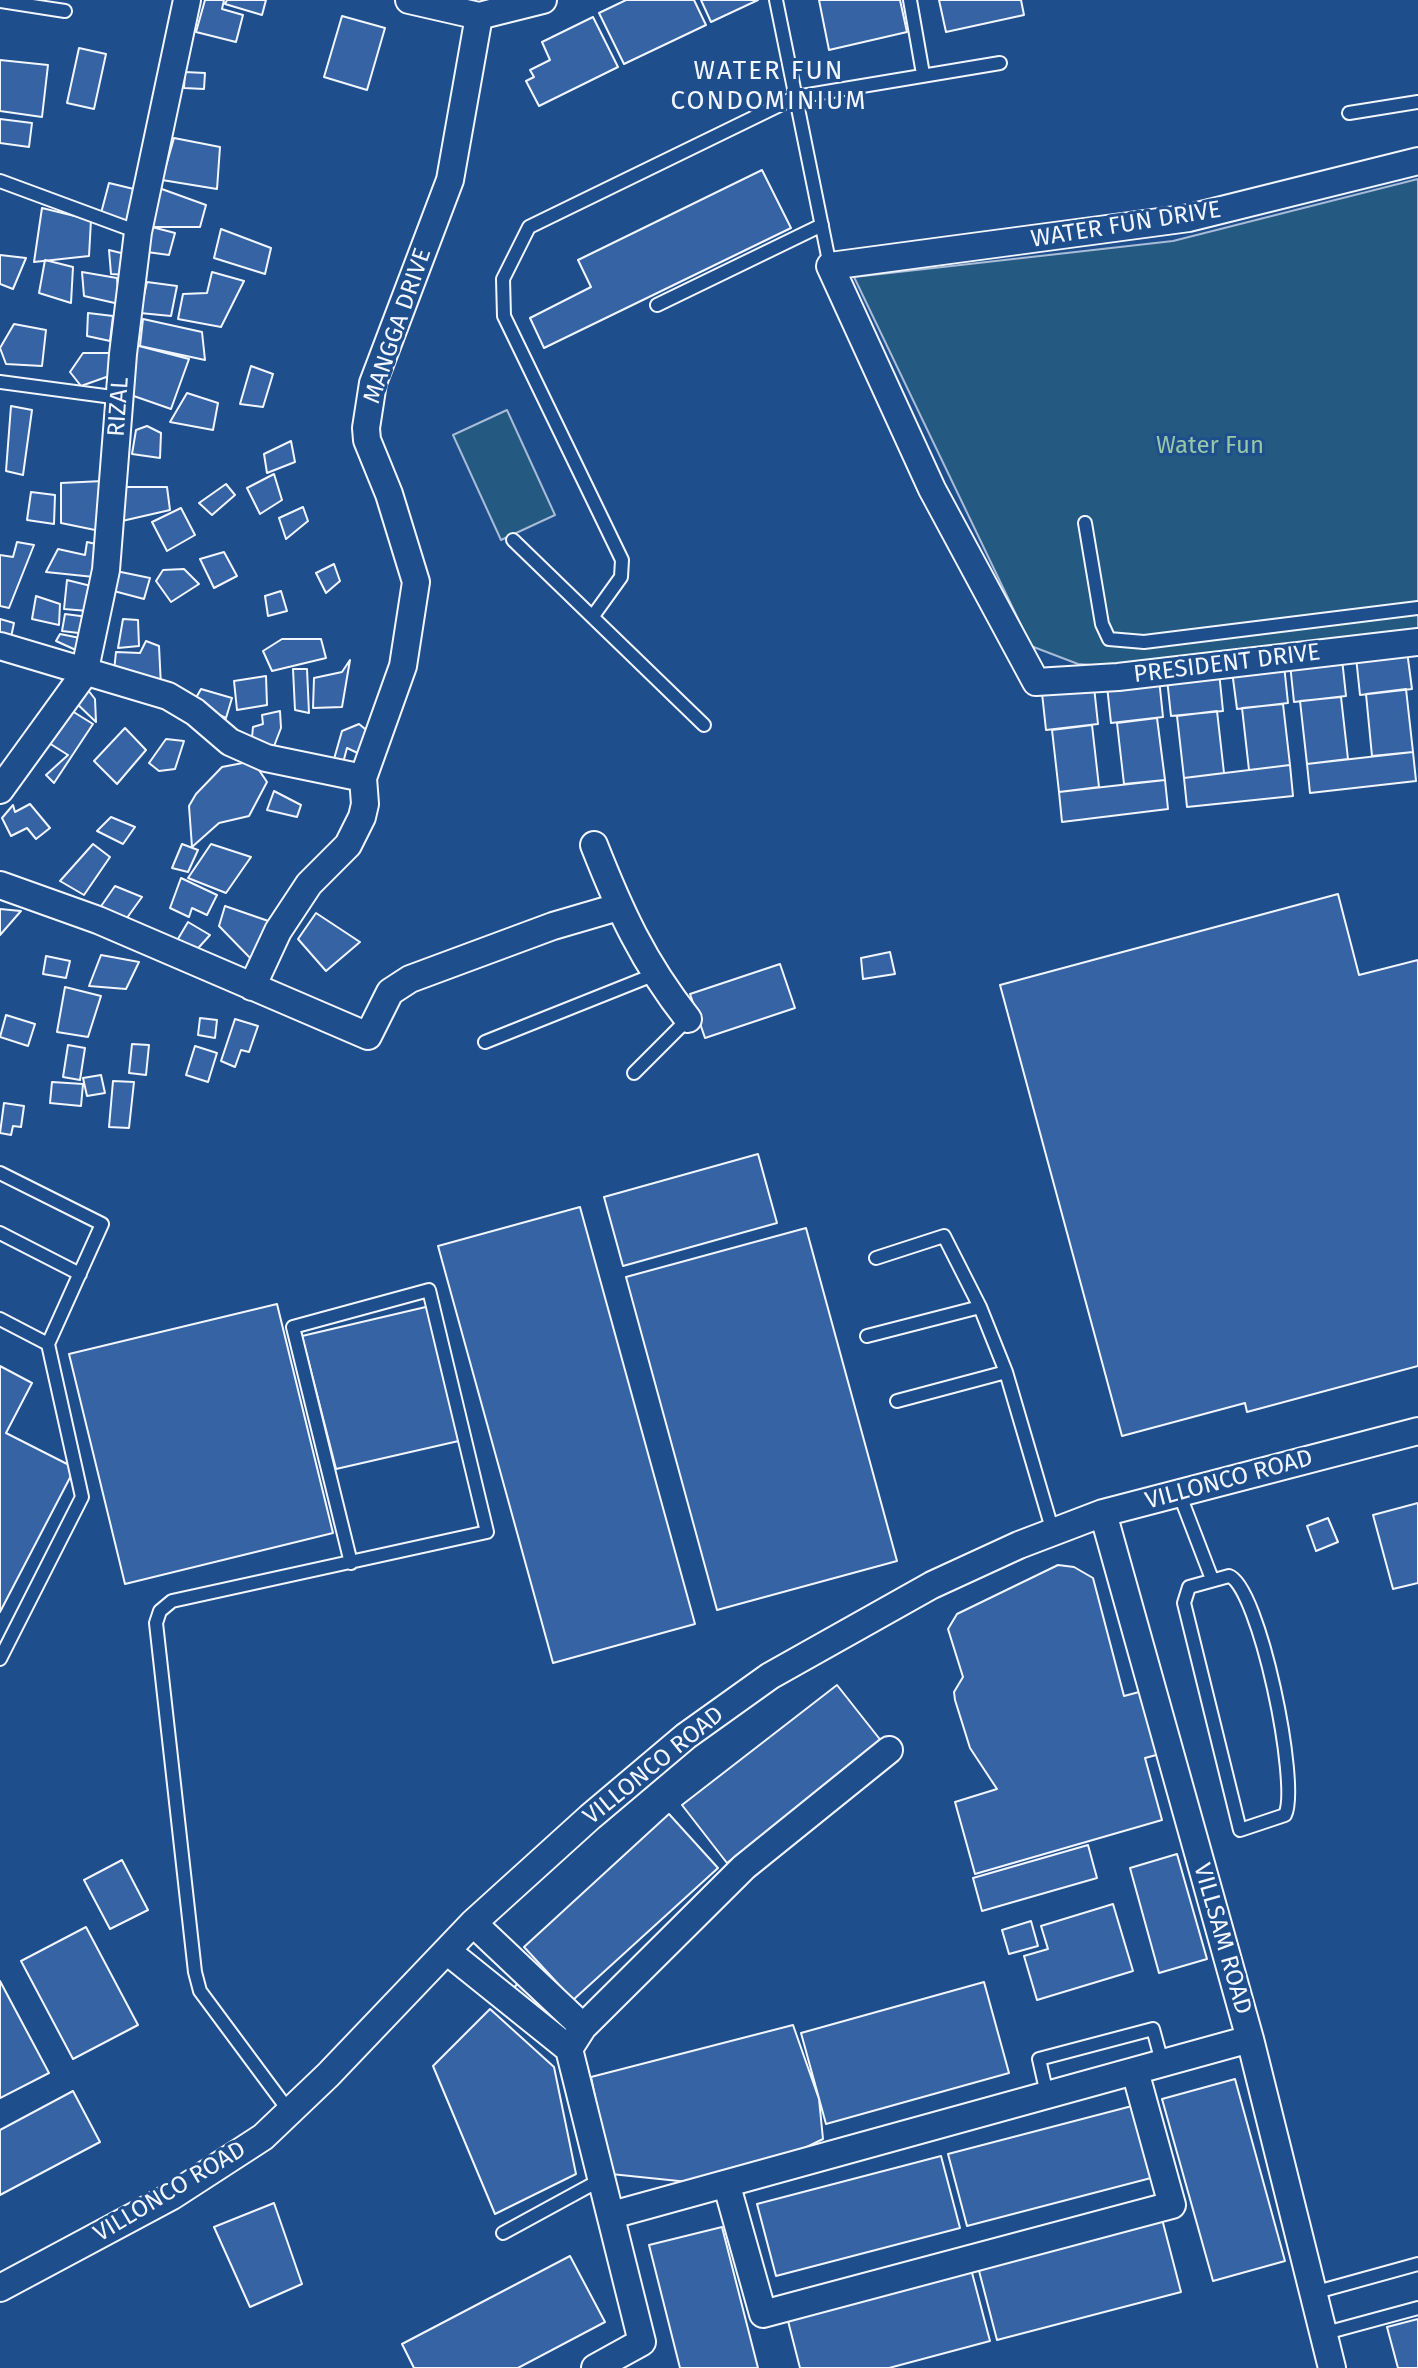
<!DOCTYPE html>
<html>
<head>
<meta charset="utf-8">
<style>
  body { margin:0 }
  canvas { display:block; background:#1f4e8c }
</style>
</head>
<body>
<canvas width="1418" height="2368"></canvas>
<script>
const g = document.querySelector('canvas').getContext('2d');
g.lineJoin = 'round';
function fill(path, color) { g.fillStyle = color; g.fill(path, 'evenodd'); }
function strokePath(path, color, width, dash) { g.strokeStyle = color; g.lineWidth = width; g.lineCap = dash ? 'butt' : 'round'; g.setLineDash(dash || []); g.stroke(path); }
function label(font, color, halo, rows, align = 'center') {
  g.font = font + ' "Fira Sans",sans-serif'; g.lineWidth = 6; g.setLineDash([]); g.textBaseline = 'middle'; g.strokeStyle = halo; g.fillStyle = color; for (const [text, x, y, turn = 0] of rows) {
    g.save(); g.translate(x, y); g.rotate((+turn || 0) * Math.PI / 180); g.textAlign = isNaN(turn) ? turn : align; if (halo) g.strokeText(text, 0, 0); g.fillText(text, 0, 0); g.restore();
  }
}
const green = new Path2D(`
  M 1418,179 L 1418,631 L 1117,667 L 1078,664 L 1031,646 L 854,277 L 1173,241 Z
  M 507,410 L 555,515 L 501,540 L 453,435 Z`);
const building = new Path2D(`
  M 205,0 L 224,0 L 222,9 L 243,15 L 236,42 L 196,32 Z
  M 227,0 L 266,0 L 262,15 L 225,4 Z
  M 626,0 L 694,0 L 706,25 L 624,64 L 599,13 Z
  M 701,0 L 758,0 L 711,22 Z
  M 819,0 L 900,0 L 907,32 L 829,50 Z
  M 939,0 L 1021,0 L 1024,15 L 946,32 Z
  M 342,16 L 385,28 L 367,90 L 324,77 Z
  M 593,17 L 618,67 L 539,106 L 526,81 L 534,77 L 530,70 L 550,60 L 542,42 Z
  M 79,48 L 106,54 L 94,109 L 67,103 Z
  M 0,60 L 48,65 L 42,117 L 0,111 Z
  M 185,72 L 205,73 L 204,89 L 184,88 Z
  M 0,119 L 32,123 L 29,147 L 0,143 Z
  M 174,138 L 220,147 L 217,189 L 162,180 Z
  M 762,170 L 791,228 L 544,348 L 530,318 L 591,287 L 578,260 Z
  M 109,183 L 138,190 L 129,224 L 100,217 Z
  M 159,188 L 206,205 L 200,227 L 152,227 Z
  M 42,208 L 91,220 L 89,256 L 34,262 Z
  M 152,227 L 175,233 L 169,255 L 147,252 Z
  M 221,229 L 271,248 L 265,274 L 214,258 Z
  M 109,250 L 129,255 L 127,275 L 111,274 Z
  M 0,255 L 26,258 L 13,289 L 0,284 Z
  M 45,260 L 73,267 L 71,303 L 39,293 Z
  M 82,272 L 117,278 L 119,304 L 84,296 Z
  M 212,272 L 244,281 L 221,327 L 178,319 L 183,294 L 207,293 Z
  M 147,282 L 177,286 L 171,316 L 140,313 Z
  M 88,313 L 113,316 L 110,341 L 87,336 Z
  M 143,319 L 202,332 L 205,360 L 140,346 Z
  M 14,324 L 46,330 L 42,366 L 6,364 L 0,348 Z
  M 135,345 L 189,359 L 171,409 L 128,394 Z
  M 83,353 L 111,353 L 112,375 L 81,386 L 70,372 Z
  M 251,366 L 273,374 L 263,407 L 240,404 Z
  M 187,393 L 218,403 L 213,430 L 170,422 Z
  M 11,406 L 32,410 L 23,475 L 6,471 Z
  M 147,426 L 161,433 L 160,458 L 132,454 L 136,430 Z
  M 291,441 L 295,462 L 267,473 L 264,454 Z
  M 274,474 L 282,500 L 260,514 L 247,488 Z
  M 103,481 L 100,531 L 61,523 L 61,483 Z
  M 226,484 L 235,495 L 212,515 L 199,503 Z
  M 120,487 L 167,487 L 170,510 L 122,521 Z
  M 31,492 L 55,495 L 54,524 L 27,520 Z
  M 303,507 L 308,521 L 286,539 L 279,518 Z
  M 181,508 L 195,535 L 167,551 L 152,522 Z
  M 17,542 L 34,545 L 9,608 L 0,606 L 0,555 L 13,557 Z
  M 87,542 L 96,544 L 94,577 L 46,572 L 58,549 L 85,555 Z
  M 224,552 L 237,576 L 214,588 L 200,559 Z
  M 334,564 L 340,581 L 326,593 L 316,573 Z
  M 184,569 L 199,584 L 171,602 L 156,581 L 163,570 Z
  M 116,571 L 150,578 L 144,599 L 110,590 Z
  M 67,580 L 91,586 L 88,611 L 64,609 Z
  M 281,591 L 287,611 L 268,616 L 265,596 Z
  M 36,596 L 60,604 L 59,625 L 32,619 Z
  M 65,614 L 88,617 L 87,634 L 62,631 Z
  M 0,619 L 14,623 L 10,642 L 0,638 Z
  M 123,619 L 138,620 L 139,646 L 118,648 Z
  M 60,634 L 85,639 L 78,651 L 56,641 Z
  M 282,639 L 321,639 L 326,658 L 272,671 L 263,651 Z
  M 146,641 L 159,646 L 161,686 L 114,671 L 116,652 L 140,653 Z
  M 1407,651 L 1412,689 L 1360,695 L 1356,657 Z
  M 1342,659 L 1346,696 L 1294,702 L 1290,664 Z
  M 350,660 L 342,707 L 313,708 L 314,678 L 342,672 Z
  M 1284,665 L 1288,703 L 1237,709 L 1232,671 Z
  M 293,669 L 307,669 L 309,713 L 295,710 Z
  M 1219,672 L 1223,711 L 1171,716 L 1167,679 Z
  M 266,676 L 267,705 L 237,710 L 234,681 Z
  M 1159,679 L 1163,717 L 1111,723 L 1107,686 Z
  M 84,685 L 95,699 L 96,722 L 72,699 Z
  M 1094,687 L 1098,724 L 1046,730 L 1042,693 Z
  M 201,689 L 232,698 L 226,718 L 193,703 Z
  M 1406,689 L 1413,752 L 1372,756 L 1366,694 Z
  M 1341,697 L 1348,759 L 1307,764 L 1300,701 Z
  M 1283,704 L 1290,765 L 1249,770 L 1242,708 Z
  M 72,711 L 93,724 L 54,783 L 46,775 L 68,755 L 49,743 Z
  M 280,711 L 281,728 L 271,754 L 251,748 L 253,727 L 263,724 L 262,715 Z
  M 1217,711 L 1224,773 L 1184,778 L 1177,716 Z
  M 1157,718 L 1165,780 L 1124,784 L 1117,723 Z
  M 359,724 L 370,733 L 364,756 L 347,748 L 343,763 L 334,759 L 342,731 Z
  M 1092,725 L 1099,787 L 1059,792 L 1052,730 Z
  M 125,728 L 146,750 L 117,784 L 94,761 Z
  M 166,739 L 184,741 L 175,769 L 159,771 L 149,763 Z
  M 1413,752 L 1416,781 L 1310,793 L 1307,764 Z
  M 253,761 L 267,782 L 249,816 L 219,823 L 192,847 L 189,806 L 196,794 L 222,767 Z
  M 1290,765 L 1293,796 L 1187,807 L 1184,778 Z
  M 1165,780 L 1168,809 L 1062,822 L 1059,792 Z
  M 274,791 L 301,805 L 297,817 L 267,810 Z
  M 30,804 L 50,828 L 36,839 L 27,828 L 11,836 L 2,818 L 13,805 L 15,812 Z
  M 111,817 L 135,827 L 123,844 L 97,831 Z
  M 93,844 L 110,857 L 84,895 L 60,881 Z
  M 182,844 L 198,850 L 188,872 L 172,868 Z
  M 211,844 L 251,857 L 226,893 L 188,878 Z
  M 181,878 L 217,895 L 207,915 L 192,908 L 189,917 L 170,908 Z
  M 115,886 L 142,897 L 124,922 L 97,912 Z
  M 1338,894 L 1359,975 L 1418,960 L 1418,1366 L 1247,1412 L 1245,1403 L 1122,1436 L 1000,985 Z
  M 225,906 L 277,924 L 255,963 L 219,926 Z
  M 0,909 L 21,911 L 0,935 Z
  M 316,913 L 360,942 L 326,971 L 298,939 Z
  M 188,922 L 210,935 L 192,955 L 175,944 Z
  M 890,952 L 895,974 L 863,979 L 861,958 Z
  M 101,955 L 139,962 L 126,989 L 89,986 Z
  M 46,956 L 70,961 L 66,978 L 43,974 Z
  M 780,964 L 795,1008 L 705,1038 L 690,994 Z
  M 65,987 L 101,996 L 88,1037 L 57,1032 Z
  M 6,1015 L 35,1024 L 28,1046 L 0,1037 Z
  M 200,1018 L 217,1020 L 215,1038 L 198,1035 Z
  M 235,1019 L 258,1026 L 249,1052 L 241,1050 L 235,1067 L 221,1061 Z
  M 132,1044 L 149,1045 L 146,1075 L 129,1073 Z
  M 68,1045 L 85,1048 L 80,1080 L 63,1077 Z
  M 195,1046 L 217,1053 L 208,1082 L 186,1075 Z
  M 101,1075 L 105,1093 L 87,1096 L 83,1078 Z
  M 113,1081 L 134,1082 L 129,1128 L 109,1127 Z
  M 52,1082 L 83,1084 L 81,1106 L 50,1103 Z
  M 4,1103 L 24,1106 L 21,1127 L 13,1126 L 11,1135 L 0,1133 Z
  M 758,1154 L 777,1223 L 623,1266 L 604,1197 Z
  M 580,1207 L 695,1624 L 553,1663 L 438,1246 Z
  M 806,1228 L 897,1561 L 717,1610 L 626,1277 Z
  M 277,1304 L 333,1533 L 125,1584 L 69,1354 Z
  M 430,1306 L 463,1440 L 336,1469 L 302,1336 Z
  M 0,1366 L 32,1383 L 6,1433 L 75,1468 L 0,1612 Z
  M 1418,1503 L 1418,1583 L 1393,1589 L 1373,1515 Z
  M 1328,1518 L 1338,1542 L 1316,1551 L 1307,1526 Z
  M 1058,1565 L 1074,1567 L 1093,1578 L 1124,1696 L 1143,1691 L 1160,1754 L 1145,1758 L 1162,1820 L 975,1874 L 955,1802 L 997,1789 L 970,1748 L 955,1700 L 954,1692 L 963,1677 L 948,1629 L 957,1614 Z
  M 837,1685 L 882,1742 L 727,1863 L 682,1805 Z
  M 669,1814 L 718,1868 L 573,2000 L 524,1947 Z
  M 1088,1845 L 1097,1878 L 982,1911 L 973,1878 Z
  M 1177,1854 L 1207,1959 L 1159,1973 L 1130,1868 Z
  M 122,1860 L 148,1910 L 110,1929 L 84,1880 Z
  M 1113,1904 L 1133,1971 L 1037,2000 L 1024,1956 L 1048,1949 L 1041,1926 Z
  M 1031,1921 L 1038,1946 L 1009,1954 L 1002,1930 Z
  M 86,1927 L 138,2025 L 73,2059 L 21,1961 Z
  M 521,1980 L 541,1999 L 528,2011 L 509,1993 Z
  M 0,1981 L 49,2073 L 0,2098 Z
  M 984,1982 L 1009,2073 L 826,2124 L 801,2033 Z
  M 490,2009 L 554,2067 L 576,2174 L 495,2214 L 433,2066 Z
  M 793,2025 L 819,2099 L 823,2139 L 727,2186 L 611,2174 L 591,2077 Z
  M 1235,2079 L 1285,2261 L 1213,2281 L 1162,2099 Z
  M 73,2091 L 100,2142 L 0,2195 L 0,2130 Z
  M 1132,2106 L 1151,2178 L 967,2226 L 948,2154 Z
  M 941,2156 L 960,2228 L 776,2276 L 757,2204 Z
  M 274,2203 L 302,2284 L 250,2307 L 214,2227 Z
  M 1162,2219 L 1181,2292 L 997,2340 L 978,2267 Z
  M 722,2227 L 758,2368 L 680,2368 L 649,2245 Z
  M 570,2256 L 605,2322 L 518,2368 L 414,2368 L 402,2344 Z
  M 971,2269 L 990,2341 L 889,2368 L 800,2368 L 787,2317 Z
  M 1418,2319 L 1418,2368 L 1398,2368 L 1387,2327 Z`);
const service = new Path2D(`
  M 776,0 L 830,266
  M 910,0 L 923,74
  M 0,1 L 65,11
  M 1349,113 L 1418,102
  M 0,181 L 138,232
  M 657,305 L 822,225
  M 0,382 L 120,398
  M 1085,523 L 1102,624 L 1109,639 L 1144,642 L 1418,608
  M 513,540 L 704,725
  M 593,616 L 621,577 L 622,560 L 504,316 L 503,279 L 529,227 L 796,97 L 1000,63
  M 485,1042 L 653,975
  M 634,1073 L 688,1019
  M 0,1173 L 102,1224 L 48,1344 L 82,1497 L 0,1659
  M 0,1233 L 80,1274
  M 876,1258 L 944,1236 L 980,1307 L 1006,1372 L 1053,1532
  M 0,1319 L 48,1344
  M 867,1336 L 980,1307
  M 897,1401 L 1006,1372
  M 1179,1493 L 1212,1579
  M 1229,1576 C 1259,1586 1300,1785 1285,1815 L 1240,1830 L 1184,1603 L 1189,1587 Z
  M 1047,2094 L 1039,2059 L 1153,2029 L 1162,2062
  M 289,2111 L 200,1991 L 195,1972 L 156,1623 L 160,1611 L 172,1601 L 487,1532 L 429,1290 L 293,1327 L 351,1563
  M 503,2233 L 602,2179
  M 1313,2293 L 1418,2264
  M 1322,2334 L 1418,2308`);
const minor = new Path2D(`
  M 409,0 L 479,16 L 543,0
  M 1418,161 L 1189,218 L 830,266 L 932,489 L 1036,682 L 1118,677 L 1418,642
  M 0,646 L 168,696 L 195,712 L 230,742 L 266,758 L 363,778
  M 0,790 L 84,674 L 106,570 L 123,354 L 138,232 L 187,0
  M 594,845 C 620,911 643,962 688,1019
  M 0,885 L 98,920 L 368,1036 L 390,992 L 410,979 L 553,926 L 618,907
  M 252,987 L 278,931 L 309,884 L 348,845 L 362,817 L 365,804 L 363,778 L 403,666 L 416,582 L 389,494 L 367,440 L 366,428 L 373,383 L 450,180 L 479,16
  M 1103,1513 L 1250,2039 L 1332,2368
  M 473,1923 L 583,2027
  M 447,1951 L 569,2049 L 642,2342 L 595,2368
  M 569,2049 L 583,2027 L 744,1867 L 889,1750
  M 727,2186 L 763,2314 L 1172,2205 L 1135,2071
  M 612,2215 L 1250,2039
  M 0,2288 L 172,2196 L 263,2137 L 328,2075 L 473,1923 L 590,1817 L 686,1736 L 770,1676 L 932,1585 L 1019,1545 L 1103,1513 L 1418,1431`);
const streetNames = [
  ["WATER FUN DRIVE",1126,225,-9],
  ["MANGGA DRIVE",398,326,-71],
  ["RIZAL",119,407,-86],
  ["PRESIDENT DRIVE",1227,664,-7],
  ["VILLONCO ROAD",1229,1480,-15],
  ["VILLONCO ROAD",654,1766,-39],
  ["VILLSAM ROAD",1222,1939,74],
  ["VILLONCO ROAD",170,2192,-31]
];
const parkNames = [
  ["Water Fun",1210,446]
];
const neighbourhoodNames = [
  ["WATER FUN",769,72],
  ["CONDOMINIUM",769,102]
];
fill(green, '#245a82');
strokePath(green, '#a8bbd7', 2);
fill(building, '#3563a3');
strokePath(building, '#f2f6ff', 2);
strokePath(service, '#f2f6ff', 16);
strokePath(minor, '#f2f6ff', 30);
strokePath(service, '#1f4e8c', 12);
strokePath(minor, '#1f4e8c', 26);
label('24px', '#f2f6ff', '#1f4e8c', streetNames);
label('24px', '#97c8a6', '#1f4e8c', parkNames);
g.letterSpacing = '2px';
label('26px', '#f2f6ff', '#1f4e8c', neighbourhoodNames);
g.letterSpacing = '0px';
</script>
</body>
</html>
